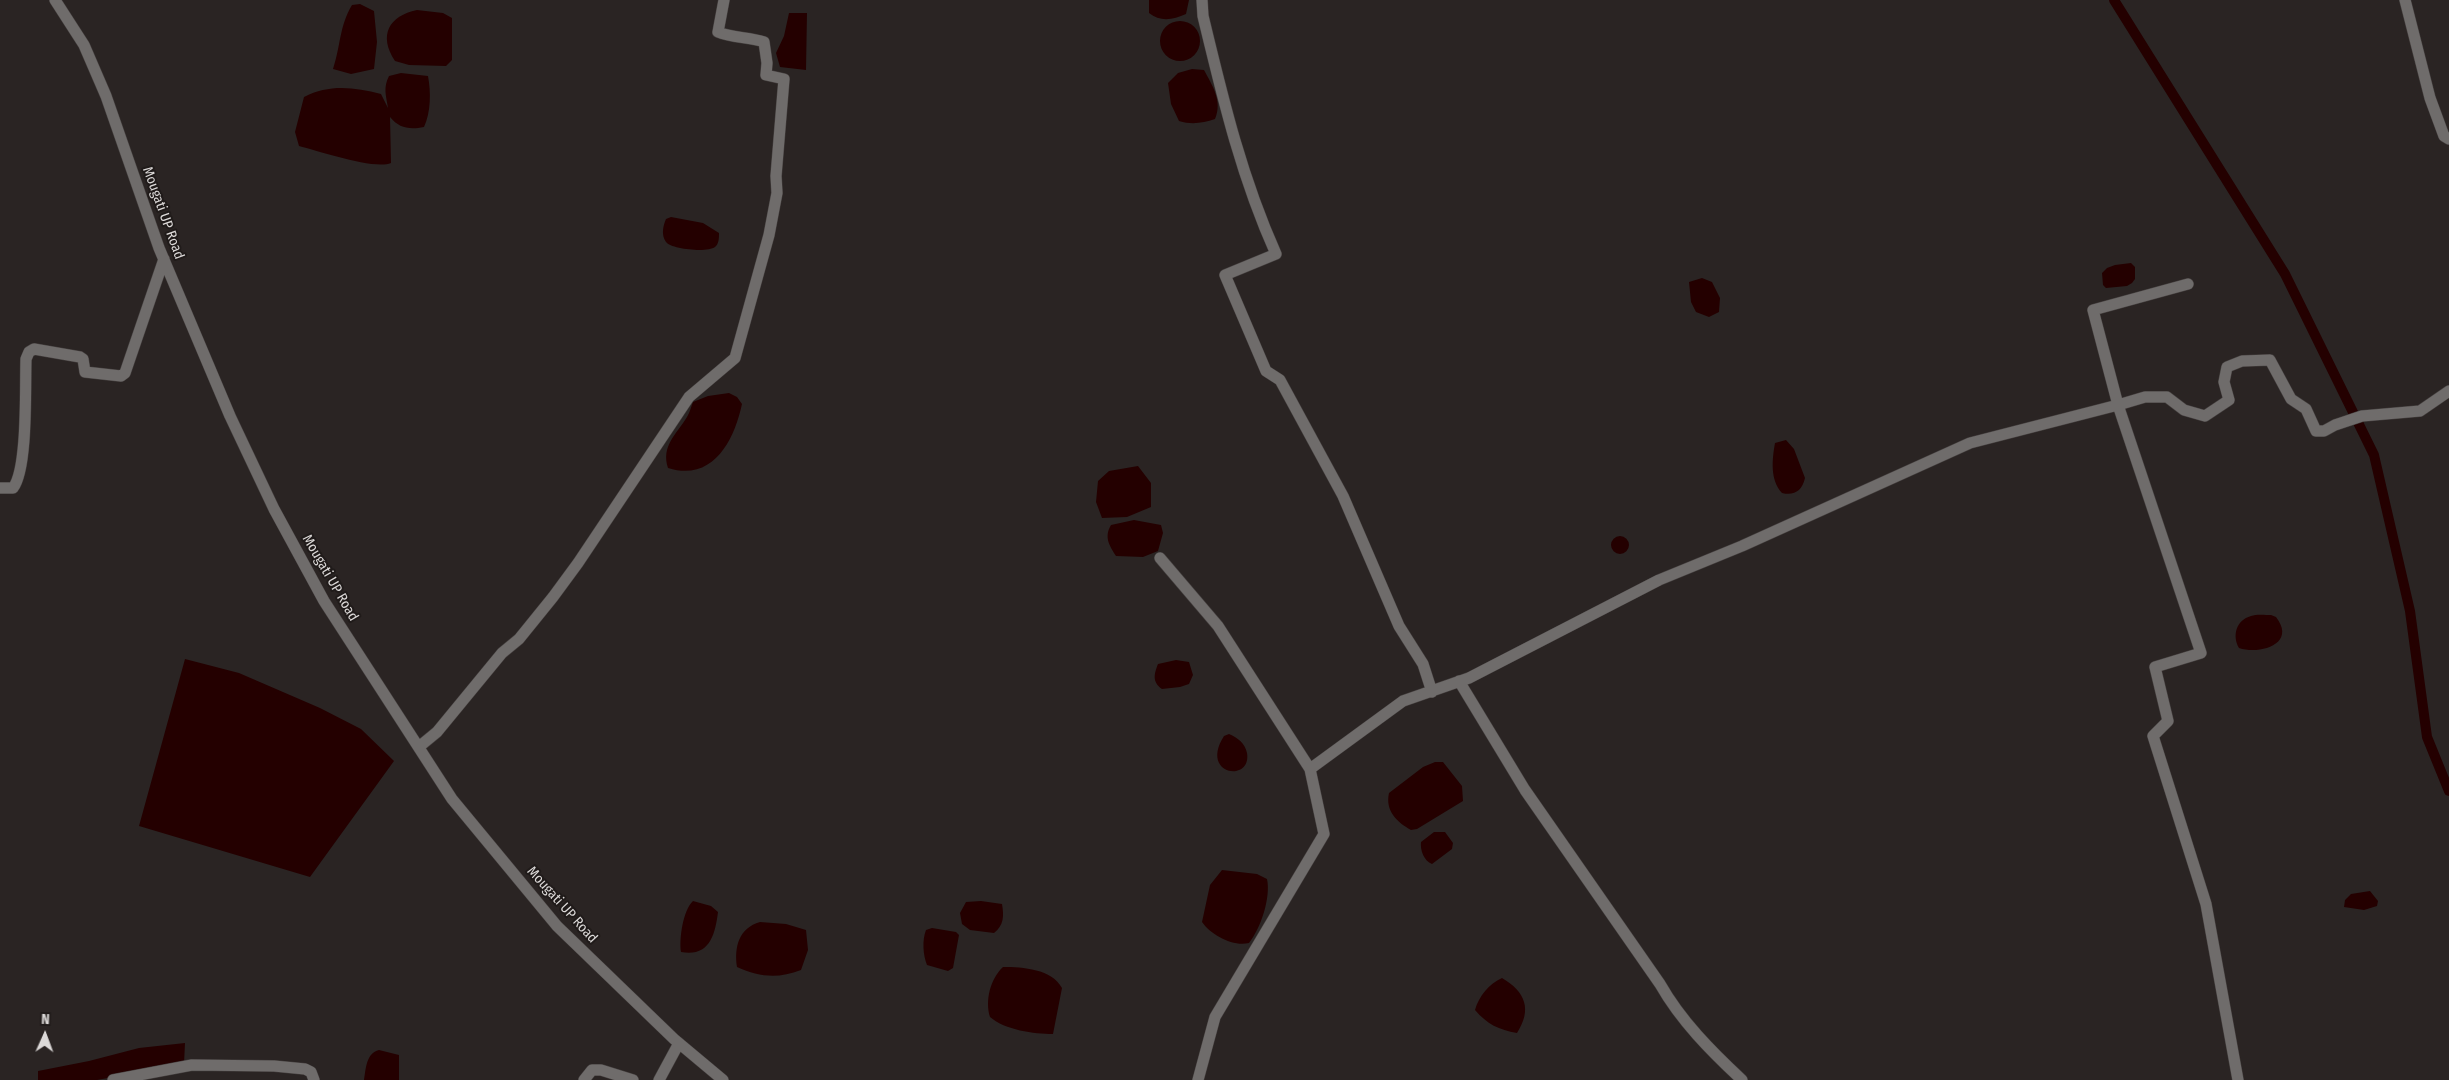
<!DOCTYPE html>
<html>
<head>
<meta charset="utf-8">
<style>
  body { margin:0 }
  #map { position:relative; width:2449px; height:1080px; overflow:hidden; background:#2a2423; font-family:"Fira Sans Condensed",sans-serif }
  canvas { display:block }
  .north { position:absolute; left:20px; top:1010px; width:50px; height:50px; -webkit-text-stroke:4px #201b1a; paint-order:stroke; rotate:2deg; font-size:14px; font-weight:700; line-height:20px; text-align:center; color:#dcd9d8 }
  .north::after { content:''; display:block; margin:auto; width:18px; height:22px; background:#dcd9d8; clip-path:polygon(50% 0,100% 100%,50% 72%,0 100%) }
</style>
</head>
<body>
<div id="map">
<canvas width="2449" height="1080"></canvas>
<div class="north">N</div>
</div>
<script>
const g = document.querySelector('canvas').getContext('2d');
g.lineJoin = 'round';
function fill(path, color) { g.fillStyle = color; g.fill(path, 'evenodd'); }
function strokePath(path, color, width, dash) { g.strokeStyle = color; g.lineWidth = width; g.lineCap = dash ? 'butt' : 'round'; g.setLineDash(dash || []); g.stroke(path); }
function label(font, color, halo, rows, align = 'center') {
  g.font = font + ' "Fira Sans Condensed",sans-serif'; g.lineWidth = 4; g.setLineDash([]); g.textBaseline = 'middle'; g.strokeStyle = halo; g.fillStyle = color; for (const [text, x, y, turn = 0] of rows) {
    g.save(); g.translate(x, y); g.rotate((+turn || 0) * Math.PI / 180); g.textAlign = isNaN(turn) ? turn : align; if (halo) g.strokeText(text, 0, 0); g.fillText(text, 0, 0); g.restore();
  }
}
const water = new Path2D(`
  M 1149,0 L 1189,0 L 1186,14 C 1173,20 1160,22 1149,13 Z
  M 360,4 L 374,11 L 377,42 L 374,69 L 351,74 L 333,69 C 341,45 339,27 352,5 Z
  M 417,10 L 443,13 L 452,18 L 452,60 L 446,66 L 409,65 L 395,61 C 378,35 389,16 417,10 Z
  M 789,13 L 807,13 L 806,70 L 780,67 L 776,53 L 784,36 Z
  M1160 41a20 20 0 1 1 40 0a20 20 0 1 1-40 0Z
  M 1192,69 L 1204,70 C 1212,85 1223,101 1215,119 C 1203,123 1192,125 1179,121 L 1171,104 L 1168,83 L 1178,73 Z
  M 401,73 L 428,76 C 431,92 431,112 424,127 C 409,130 399,128 390,117 L 391,163 C 374,170 319,151 299,146 L 295,132 L 304,97 C 329,84 354,87 381,94 L 388,108 C 386,95 383,88 389,76 Z
  M 671,217 L 703,223 L 719,233 C 719,238 719,244 715,247 C 707,253 671,249 666,242 C 661,235 663,226 666,219 Z
  M 2131,263 L 2135,267 L 2135,279 L 2132,283 L 2127,286 L 2106,288 L 2103,285 L 2102,273 L 2107,268 L 2115,265 Z
  M 1702,278 L 1712,282 L 1720,298 L 1719,312 L 1709,317 L 1696,312 L 1691,302 L 1689,282 Z
  M 729,393 L 737,397 L 742,404 C 734,441 713,482 668,468 C 661,446 676,435 687,417 C 690,412 691,407 693,402 L 708,396 Z
  M 1786,440 L 1794,449 L 1805,478 C 1802,491 1794,496 1782,493 C 1770,480 1772,460 1775,443 Z
  M 1138,466 L 1151,483 L 1151,507 L 1127,517 L 1102,518 L 1096,502 L 1098,481 L 1109,471 Z
  M 1134,520 L 1161,525 L 1163,533 L 1158,551 L 1143,557 L 1116,556 C 1109,545 1104,537 1111,525 Z
  M1611 545a9 9 0 1 1 18 0a9 9 0 1 1-18 0Z
  M 2271,615 L 2276,617 C 2297,644 2260,655 2239,648 C 2232,636 2236,620 2251,616 C 2256,614 2265,615 2271,615 Z
  M 185,659 L 239,673 L 320,708 L 361,729 L 394,761 L 310,877 L 139,826 Z
  M 1176,660 L 1189,662 L 1193,675 L 1189,684 L 1180,687 L 1162,689 C 1152,682 1154,674 1158,664 Z
  M 1229,734 C 1238,738 1245,743 1247,753 C 1252,783 1199,775 1224,736 Z
  M 1435,762 L 1443,762 L 1462,786 L 1463,801 L 1417,829 L 1411,830 C 1397,822 1385,811 1389,793 L 1423,767 Z
  M 1434,832 L 1445,832 L 1453,843 L 1452,849 L 1432,864 C 1424,861 1420,850 1421,842 Z
  M 1222,870 L 1257,874 L 1267,879 C 1271,897 1261,928 1249,943 C 1233,947 1211,935 1202,922 L 1210,885 Z
  M 2370,891 L 2378,901 L 2377,906 L 2364,910 L 2344,907 L 2345,900 L 2351,894 Z
  M 693,901 L 711,906 L 718,912 C 715,936 709,957 681,952 C 679,939 683,910 693,901 Z
  M 981,901 L 1002,904 C 1004,916 1004,925 994,933 L 970,930 L 962,924 L 960,913 L 966,902 Z
  M 760,922 L 786,924 L 806,930 L 808,950 L 801,970 C 778,979 759,977 737,967 C 734,947 739,928 760,922 Z
  M 932,928 L 956,932 L 959,935 L 953,968 L 948,971 L 927,965 C 923,955 922,940 926,930 Z
  M 1003,967 C 1023,967 1052,969 1062,988 L 1053,1034 C 1034,1034 1005,1030 990,1017 C 985,1001 990,979 1003,967 Z
  M 1502,978 C 1526,992 1532,1010 1517,1033 C 1499,1030 1487,1024 1475,1010 C 1479,996 1489,984 1502,978 Z
  M 185,1043 L 184,1064 L 97,1080 L 38,1080 L 38,1071 L 89,1061 L 139,1048 Z
  M 379,1050 L 399,1055 L 399,1080 L 364,1080 C 366,1069 366,1053 379,1050 Z`);
const canal = new Path2D(`
  M 2114,0 L 2285,274 L 2374,455 L 2410,611 L 2427,737 L 2449,791`);
const minor = new Path2D(`
  M 55,0 L 84,45 L 106,96 L 159,248 L 230,416 L 274,509 L 324,601 L 452,799 L 557,926 L 674,1039 L 723,1080
  M 1202,0 L 1203,16 C 1223,99 1241,176 1276,254 L 1225,275 L 1266,371 L 1280,380 L 1343,496 L 1399,626 L 1423,664 L 1432,692
  M 2405,0 L 2430,98 L 2444,136 L 2449,139
  M 0,488 L 13,488 C 28,469 25,387 26,359 L 29,352 L 34,349 L 80,357 L 83,359 L 85,372 L 121,376 L 125,373 L 164,259
  M 1160,558 L 1218,626 L 1310,769 L 1324,834 L 1215,1017 L 1198,1080
  M 1459,681 L 1525,790 L 1660,984 C 1681,1021 1711,1051 1742,1080
  M 420,746 L 437,732 L 502,653 L 519,639 L 553,597 L 578,563 L 689,397 L 735,358 L 769,235 L 777,193 L 776,176 L 784,79 L 766,75 L 767,63 L 764,42 C 749,37 732,38 718,32 L 724,0
  M 1310,769 L 1403,701 L 1469,678 L 1659,580 L 1742,546 L 1970,443 L 2118,405 L 2093,310 L 2188,284
  M 113,1080 L 192,1065 L 274,1066 L 305,1069 L 311,1072 L 314,1080
  M 584,1080 L 592,1070 L 601,1070 L 633,1080
  M 659,1080 L 679,1043
  M 2238,1080 L 2206,904 L 2153,736 L 2168,721 L 2155,667 L 2201,653 L 2118,405 L 2145,397 L 2167,397 L 2184,410 L 2205,416 L 2229,400 L 2224,382 L 2227,367 L 2242,361 L 2270,360 L 2291,399 L 2306,409 L 2316,431 L 2324,431 L 2335,425 L 2362,416 L 2420,411 L 2449,391`);
const streetNames = [
  ["Mougati UP Road",163,213,70],
  ["Mougati UP Road",330,578,60],
  ["Mougati UP Road",562,905,48]
];
fill(water, '#240000');
strokePath(canal, '#240000', 10);
strokePath(minor, '#464140', 12);
strokePath(minor, '#6f6c6b', 11);
label('14px', '#dcd9d8', '#201b1a', streetNames);
</script>
</body>
</html>
